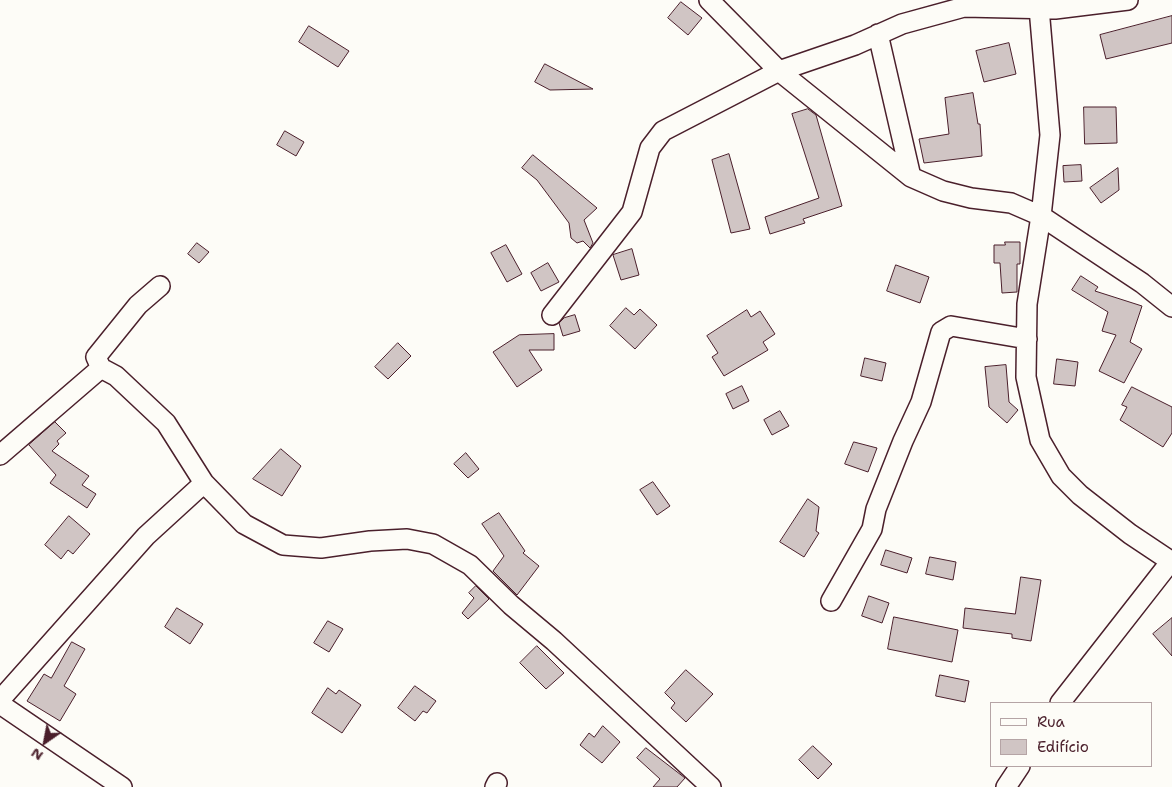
<!DOCTYPE html>
<html>
<head>
<meta charset="utf-8">
<style>
  body { margin:0 }
  #map { position:relative; width:1172px; height:787px; overflow:hidden; background:#fdfcf7; font-family:"Shantell Sans",sans-serif }
  canvas { display:block }
  .legend { position:absolute; left:990px; top:702px; width:162px; height:65px; box-sizing:border-box; background:#fdfcf7; border:1px solid #b5a4a5; margin:0; padding:6px 9px; list-style:none; font-size:15px; color:#4a1f2b }
  .legend li { display:flex; align-items:center; gap:10px; height:25px }
  .legend b { width:25px; border:1px solid #b5a4a5 }
  .north { position:absolute; left:20px; top:717px; width:50px; height:50px; -webkit-text-stroke:4px #fdfcf7; paint-order:stroke; rotate:213deg; font-size:14px; font-weight:700; line-height:20px; text-align:center; color:#4a1f2b }
  .north::after { content:''; display:block; margin:auto; width:18px; height:22px; background:#4a1f2b; clip-path:polygon(50% 0,100% 100%,50% 72%,0 100%) }
</style>
</head>
<body>
<div id="map">
<canvas width="1172" height="787"></canvas>
<ul class="legend">
<li><b style="height:6px;background:#fdfcf7"></b>Rua</li>
<li><b style="height:14px;background:#d0c5c4"></b>Edifício</li>
</ul>
<div class="north">N</div>
</div>
<script>
const g = document.querySelector('canvas').getContext('2d');
g.lineJoin = 'round';
function fill(path, color) { g.fillStyle = color; g.fill(path, 'evenodd'); }
function strokePath(path, color, width, dash) { g.strokeStyle = color; g.lineWidth = width; g.lineCap = dash ? 'butt' : 'round'; g.setLineDash(dash || []); g.stroke(path); }
const building = new Path2D(`
  M 681,2 L 702,18 L 688,35 L 668,18 Z
  M 1172,16 L 1172,43 L 1106,59 L 1100,35 Z
  M 309,26 L 349,51 L 338,67 L 299,42 Z
  M 1009,43 L 1016,74 L 984,82 L 976,51 Z
  M 545,64 L 593,89 L 550,90 L 535,82 Z
  M 973,93 L 978,124 L 980,124 L 982,156 L 924,163 L 919,139 L 949,134 L 945,98 Z
  M 1084,107 L 1116,107 L 1117,143 L 1085,144 Z
  M 808,109 L 816,115 L 842,206 L 803,219 L 805,223 L 770,234 L 765,217 L 819,198 L 792,114 Z
  M 285,131 L 304,142 L 296,156 L 277,145 Z
  M 729,154 L 750,229 L 731,233 L 712,160 Z
  M 533,155 L 597,208 L 584,220 L 593,243 L 590,248 L 583,241 L 577,243 L 571,238 L 569,223 L 537,180 L 522,168 Z
  M 1081,165 L 1082,181 L 1064,182 L 1063,166 Z
  M 1118,168 L 1119,190 L 1101,203 L 1090,188 Z
  M 1005,242 L 1020,242 L 1020,264 L 1017,264 L 1017,292 L 1002,293 L 1000,263 L 994,263 L 994,245 L 1005,245 Z
  M 197,243 L 209,252 L 199,263 L 188,254 Z
  M 506,245 L 522,274 L 507,282 L 491,253 Z
  M 632,249 L 639,275 L 621,280 L 613,255 Z
  M 548,263 L 559,282 L 541,291 L 531,273 Z
  M 896,265 L 929,277 L 920,303 L 887,291 Z
  M 1081,276 L 1098,287 L 1095,291 L 1142,306 L 1130,342 L 1142,349 L 1124,383 L 1099,371 L 1116,335 L 1102,331 L 1108,312 L 1072,290 Z
  M 626,308 L 634,315 L 640,309 L 657,325 L 635,349 L 610,326 Z
  M 747,310 L 751,317 L 760,311 L 775,334 L 763,342 L 768,350 L 724,376 L 712,357 L 718,353 L 707,336 Z
  M 575,315 L 580,331 L 563,336 L 559,323 L 564,318 Z
  M 554,334 L 554,350 L 529,350 L 542,370 L 517,387 L 493,352 L 519,335 Z
  M 398,343 L 411,356 L 388,379 L 375,367 Z
  M 865,358 L 886,363 L 882,381 L 861,376 Z
  M 1057,359 L 1078,362 L 1075,386 L 1054,384 Z
  M 1006,365 L 1009,402 L 1018,410 L 1007,423 L 989,407 L 985,367 Z
  M 742,386 L 749,401 L 733,409 L 726,394 Z
  M 1132,387 L 1172,407 L 1172,433 L 1163,447 L 1120,420 L 1127,407 L 1122,405 Z
  M 780,411 L 789,426 L 772,435 L 764,420 Z
  M 55,422 L 66,433 L 57,441 L 59,444 L 52,451 L 89,476 L 82,485 L 96,494 L 87,508 L 50,483 L 56,475 L 29,445 Z
  M 854,442 L 877,448 L 868,472 L 845,464 Z
  M 281,449 L 301,466 L 282,496 L 253,479 Z
  M 466,453 L 479,469 L 468,478 L 454,464 Z
  M 653,482 L 670,506 L 657,515 L 640,490 Z
  M 808,499 L 819,507 L 816,531 L 819,533 L 804,557 L 780,542 Z
  M 499,513 L 525,551 L 523,553 L 539,566 L 517,595 L 493,571 L 504,556 L 482,524 Z
  M 69,516 L 90,534 L 73,554 L 68,550 L 61,559 L 45,545 Z
  M 886,550 L 912,558 L 907,573 L 881,565 Z
  M 930,557 L 956,562 L 953,580 L 926,574 Z
  M 1021,577 L 1041,580 L 1031,641 L 1012,638 L 1012,634 L 963,628 L 965,608 L 1015,614 Z
  M 476,586 L 489,599 L 468,619 L 462,613 L 474,598 L 469,593 Z
  M 869,596 L 889,603 L 882,623 L 862,616 Z
  M 177,608 L 203,624 L 190,644 L 165,627 Z
  M 894,617 L 958,630 L 952,662 L 888,649 Z
  M 1172,618 L 1172,656 L 1153,634 Z
  M 328,621 L 343,629 L 329,652 L 314,643 Z
  M 72,642 L 85,649 L 64,686 L 76,694 L 60,721 L 27,701 L 44,674 L 51,678 Z
  M 537,646 L 564,673 L 546,689 L 520,663 Z
  M 686,670 L 713,694 L 686,722 L 671,708 L 675,703 L 665,693 Z
  M 940,675 L 969,681 L 965,702 L 936,696 Z
  M 415,686 L 436,701 L 427,713 L 423,711 L 415,721 L 398,708 Z
  M 328,688 L 336,694 L 339,690 L 361,705 L 342,733 L 312,713 Z
  M 603,726 L 620,742 L 602,763 L 580,745 L 589,733 L 594,737 Z
  M 813,746 L 832,764 L 818,779 L 799,760 Z
  M 646,748 L 685,778 L 677,787 L 653,787 L 660,779 L 637,758 Z`);
const minor = new Path2D(`
  M 709,0 L 779,71 L 911,177 L 943,191 L 971,198 L 1011,203 L 1041,216 L 1142,283 L 1172,307
  M 1036,0 L 1039,8 L 1050,135 L 1041,216 L 1027,304 L 1026,377 L 1040,440 L 1061,476 L 1080,495 L 1130,534 L 1172,562
  M 878,34 L 911,177
  M 160,286 L 138,305 L 96,357 L 101,368 L 116,376 L 166,423 L 204,483
  M 552,315 L 632,212 L 650,148 L 663,131 L 779,71 L 855,45 L 902,24 L 964,7 L 1055,9 L 1128,0
  M 0,455 L 101,368
  M 831,601 L 872,529 L 876,509 L 903,441 L 921,402 L 941,332 L 951,326 L 1027,339
  M 0,700 L 146,536 L 204,483 L 244,524 L 283,545 L 321,548 L 370,541 L 407,539 L 433,544 L 470,565 L 511,605 L 554,641 L 711,787
  M 1060,703 L 1171,561
  M 0,704 L 122,787
  M 495,787 L 497,783
  M 1006,787 L 1020,766`);
fill(building, '#d0c5c4');
strokePath(building, '#4a1f2b', 1);
strokePath(minor, '#4a1f2b', 22);
strokePath(minor, '#fdfcf7', 19);
</script>
</body>
</html>
